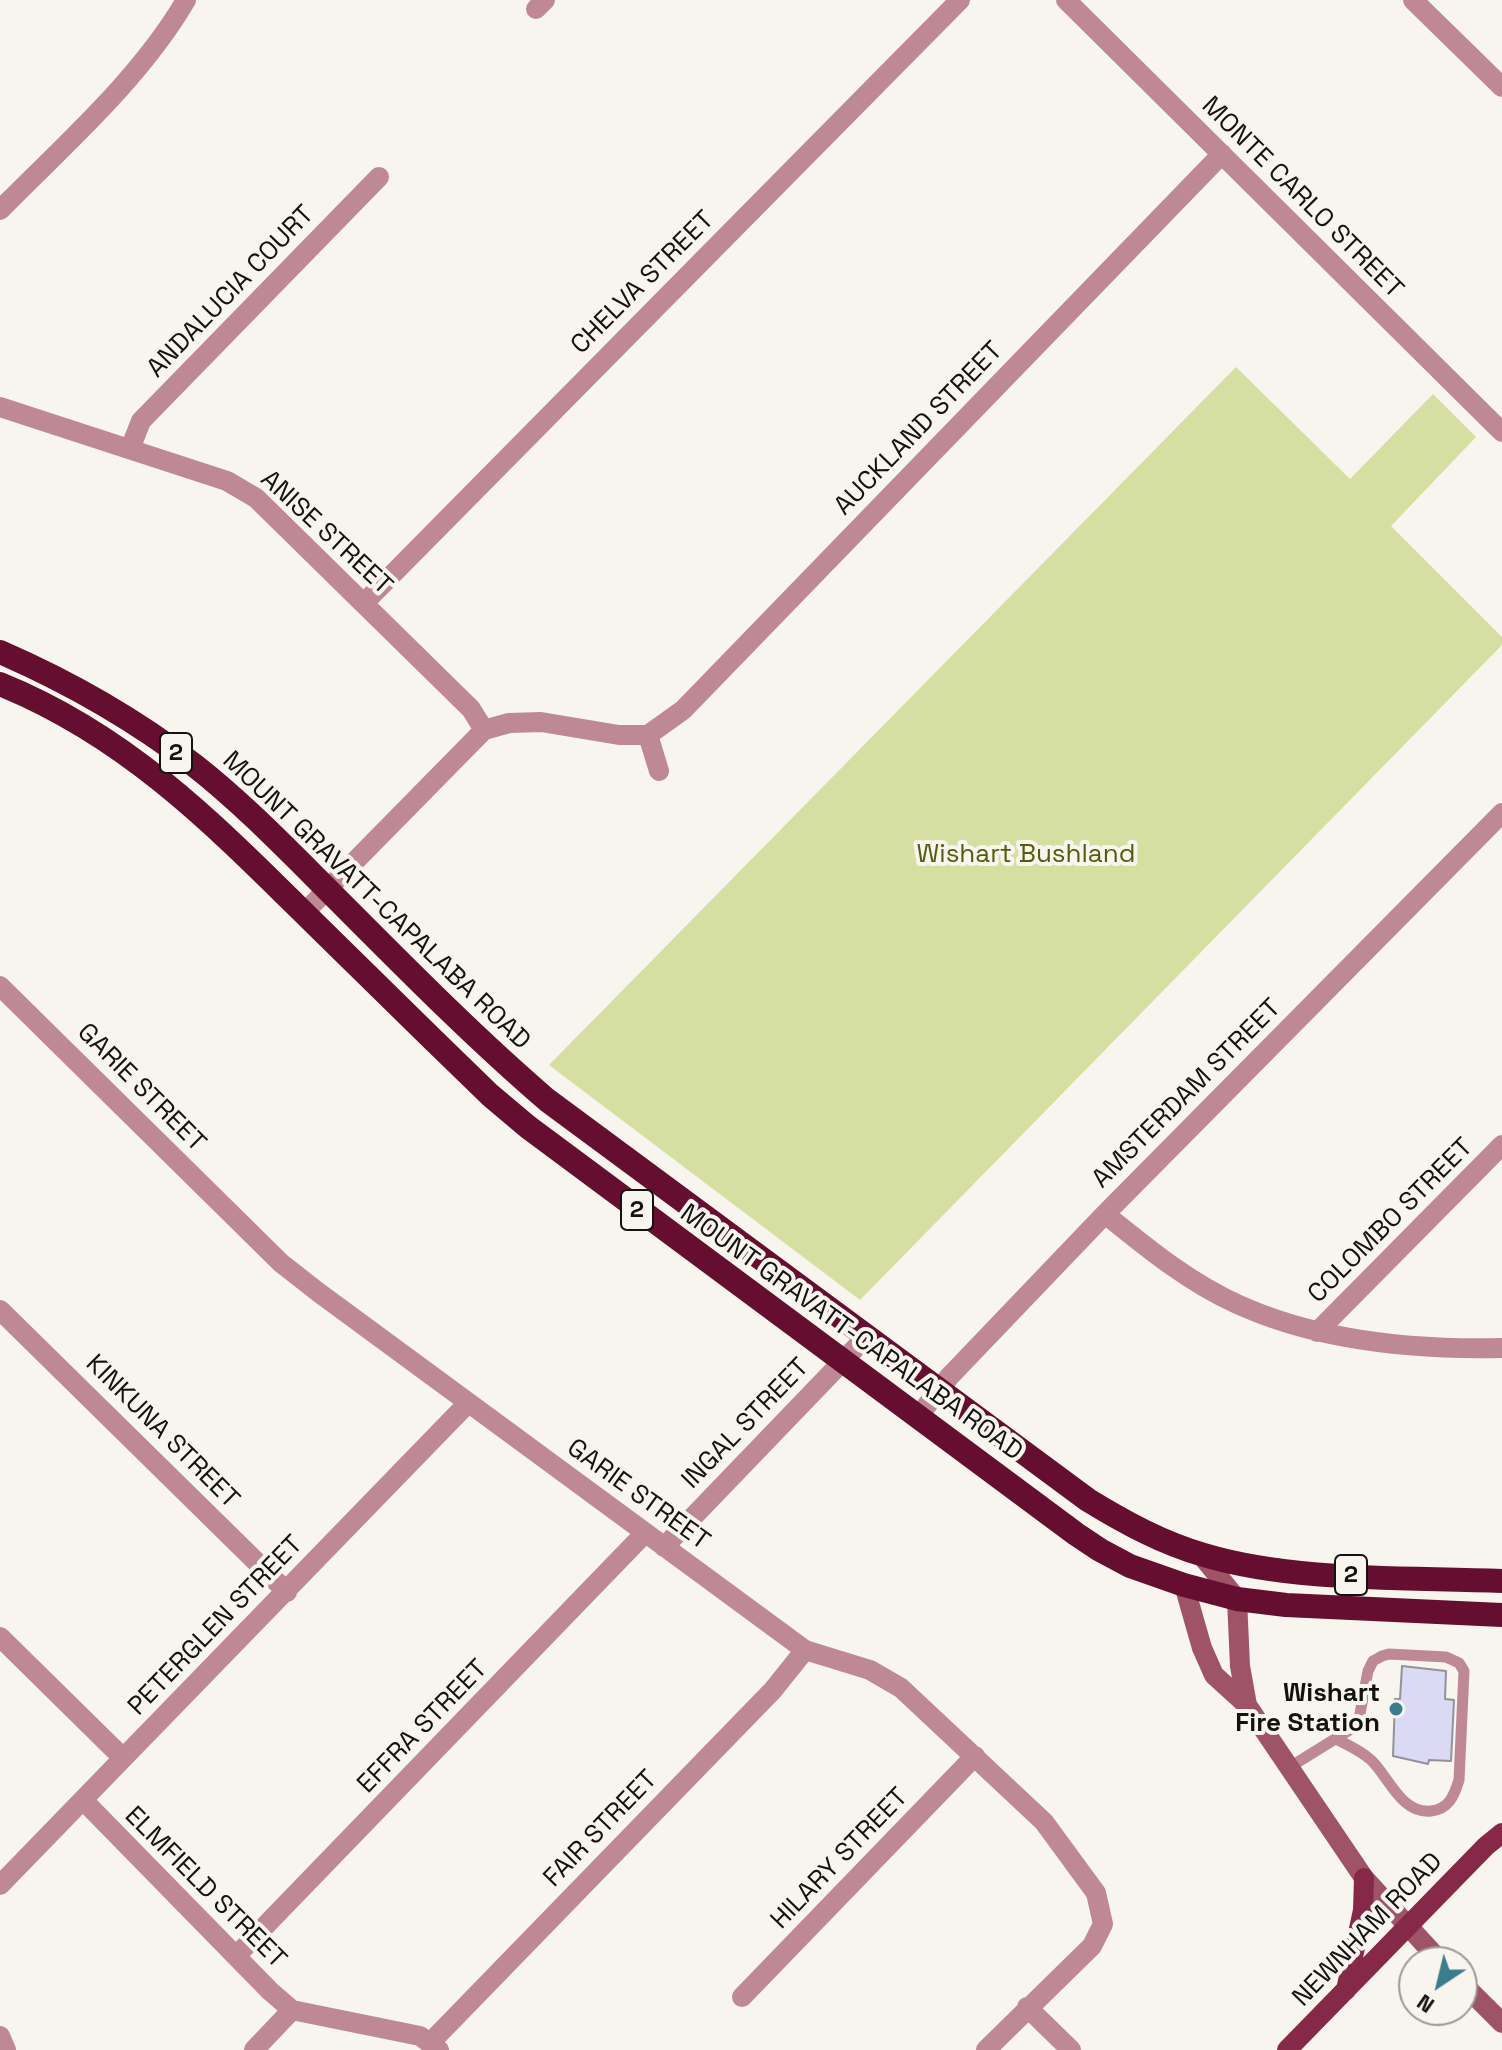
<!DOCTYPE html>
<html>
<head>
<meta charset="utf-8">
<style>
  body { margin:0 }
  #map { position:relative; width:1502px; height:2050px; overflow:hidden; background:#f7f5ed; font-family:"Space Grotesk",sans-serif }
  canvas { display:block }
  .north { position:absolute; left:1398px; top:1946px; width:80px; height:80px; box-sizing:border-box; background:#f7f5ed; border:2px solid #9c9a95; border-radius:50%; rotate:215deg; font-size:22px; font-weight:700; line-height:32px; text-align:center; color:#131210 }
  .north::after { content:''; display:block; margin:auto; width:28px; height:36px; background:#3a7e8d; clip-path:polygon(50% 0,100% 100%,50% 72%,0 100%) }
</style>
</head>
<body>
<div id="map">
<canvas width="1502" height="2050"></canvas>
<div class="north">N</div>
</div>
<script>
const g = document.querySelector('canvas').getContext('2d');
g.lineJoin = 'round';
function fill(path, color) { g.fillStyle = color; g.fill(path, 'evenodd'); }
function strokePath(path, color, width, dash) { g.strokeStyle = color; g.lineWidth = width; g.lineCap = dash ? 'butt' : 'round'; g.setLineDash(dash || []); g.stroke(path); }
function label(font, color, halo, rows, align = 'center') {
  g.font = font + ' "Space Grotesk",sans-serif'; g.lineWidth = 8; g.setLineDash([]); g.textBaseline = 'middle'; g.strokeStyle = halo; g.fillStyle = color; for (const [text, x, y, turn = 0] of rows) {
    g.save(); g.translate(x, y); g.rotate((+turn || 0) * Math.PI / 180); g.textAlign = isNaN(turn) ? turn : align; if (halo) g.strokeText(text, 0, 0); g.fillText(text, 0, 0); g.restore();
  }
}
const green = new Path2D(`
  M 1236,367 L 1350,479 L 1433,394 L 1476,437 L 1391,526 L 1502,637 L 1502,645 L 860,1300 L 549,1065 Z`);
const building = new Path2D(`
  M 1402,1666 L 1446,1671 L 1445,1699 L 1454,1700 L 1451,1761 L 1429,1760 L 1428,1764 L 1393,1756 L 1395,1699 L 1400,1699 Z`);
const lane = new Path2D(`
  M 1290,1767 L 1351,1729 L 1359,1719 L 1368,1671 L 1373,1661 L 1382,1656 L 1389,1654 L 1446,1657 L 1459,1663 L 1464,1671 L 1459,1780 C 1454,1796 1449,1809 1431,1811 C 1401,1814 1389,1777 1371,1760 C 1361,1751 1350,1746 1338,1740`);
const street = new Path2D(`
  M 1066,0 L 1502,432
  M 1413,0 L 1502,87
  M 536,9 L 545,0
  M 0,210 C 64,145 140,79 186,0
  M 0,407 L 227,481 L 256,498 L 471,709 L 484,730
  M 130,449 L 141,421 L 379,177
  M 364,603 L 960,0
  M 648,735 L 659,771
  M 304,913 L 484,730 L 509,723 L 541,722 L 619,735 L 648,735 L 683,710 L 1222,154
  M 0,986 L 281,1263 L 318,1292 L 805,1650 L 870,1670 L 901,1688 L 1044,1822 L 1096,1893 L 1103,1924 L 1092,1946 L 986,2050
  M 1105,1214 C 1146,1247 1188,1282 1237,1304 C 1318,1341 1413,1350 1502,1348
  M 0,1310 L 287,1592
  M 1317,1332 L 1502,1145
  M 917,1418 L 949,1377 L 1105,1214 L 1502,813
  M 664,1547 L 866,1337
  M 0,1637 L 123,1758
  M 83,1800 L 270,1991 L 292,2010 L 420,2036 L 439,2050
  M 0,1885 L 468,1403
  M 236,1956 L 645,1533
  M 742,1997 L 975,1756
  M 1027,2007 L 1071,2050
  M 0,2036 L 6,2050
  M 431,2042 L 773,1690 L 805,1650
  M 254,2050 L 292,2010`);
const secondary = new Path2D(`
  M 1201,1555 L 1237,1599 L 1240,1666 L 1247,1705
  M 1184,1585 L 1202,1648 L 1214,1675 L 1247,1705 L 1364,1878 L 1441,1962
  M 1462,1983 L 1502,2023`);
const primary = new Path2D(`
  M 1346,1990 L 1363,1910 L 1364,1878
  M 1287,2050 L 1486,1846 L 1502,1833`);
const highway = new Path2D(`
  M 0,652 C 69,682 134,719 194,765 C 240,801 282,844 323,885 C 396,958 469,1033 547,1100 L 1088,1500 C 1124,1522 1162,1543 1204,1555 C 1294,1582 1407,1577 1502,1581
  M 0,684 C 126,735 213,823 308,917 C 368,976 429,1036 490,1095 L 528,1127 L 1076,1534 L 1100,1550 L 1130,1566 L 1184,1585 L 1237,1599 L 1286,1605 L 1502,1615`);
const markers = [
  [1396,1709,8,"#3a7e8d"]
];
const shields = [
  [176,753,32],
  [637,1210,32],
  [1351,1575,32]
];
const shieldNames = [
  ["2",176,753],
  ["2",637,1210],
  ["2",1351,1575]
];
const streetNames = [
  ["MONTE CARLO STREET",1302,198,45],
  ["CHELVA STREET",643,283,-45],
  ["ANDALUCIA COURT",231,292,-46],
  ["AUCKLAND STREET",919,429,-46],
  ["ANISE STREET",326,533,43],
  ["MOUNT GRAVATT-CAPALABA ROAD",376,901,44],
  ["GARIE STREET",141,1088,45],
  ["AMSTERDAM STREET",1187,1094,-45],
  ["COLOMBO STREET",1391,1221,-45],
  ["MOUNT GRAVATT-CAPALABA ROAD",851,1333,36],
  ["INGAL STREET",746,1424,-46],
  ["KINKUNA STREET",162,1432,45],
  ["GARIE STREET",638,1495,36],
  ["PETERGLEN STREET",216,1626,-46],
  ["EFFRA STREET",423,1727,-46],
  ["FAIR STREET",601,1829,-46],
  ["HILARY STREET",840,1859,-46],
  ["ELMFIELD STREET",205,1888,45],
  ["NEWNHAM ROAD",1368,1930,-46]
];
const parkNames = [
  ["Wishart Bushland",1026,855]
];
const poiNames = [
  ["Wishart",1380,1694],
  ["Fire Station",1380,1724]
];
fill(green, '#d6dfa2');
fill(building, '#dbdaf4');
strokePath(building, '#92929a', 2);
strokePath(lane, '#be8895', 11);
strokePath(street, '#be8895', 20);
strokePath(secondary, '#9f5367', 20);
strokePath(primary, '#862948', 20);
strokePath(highway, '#650e30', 24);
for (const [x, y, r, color] of markers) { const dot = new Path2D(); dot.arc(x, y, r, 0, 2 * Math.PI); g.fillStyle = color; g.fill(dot); strokePath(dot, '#f7f5ed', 3); }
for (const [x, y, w] of shields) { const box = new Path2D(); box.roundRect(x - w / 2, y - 20, w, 40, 6); g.fillStyle = '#f7f5ed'; g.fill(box); strokePath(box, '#131210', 2); }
label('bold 24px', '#131210', null, shieldNames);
label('26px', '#131210', '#f7f5ed', streetNames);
label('26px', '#545b0b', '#f7f5ed', parkNames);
label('bold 26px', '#131210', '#f7f5ed', poiNames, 'right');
</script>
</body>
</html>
